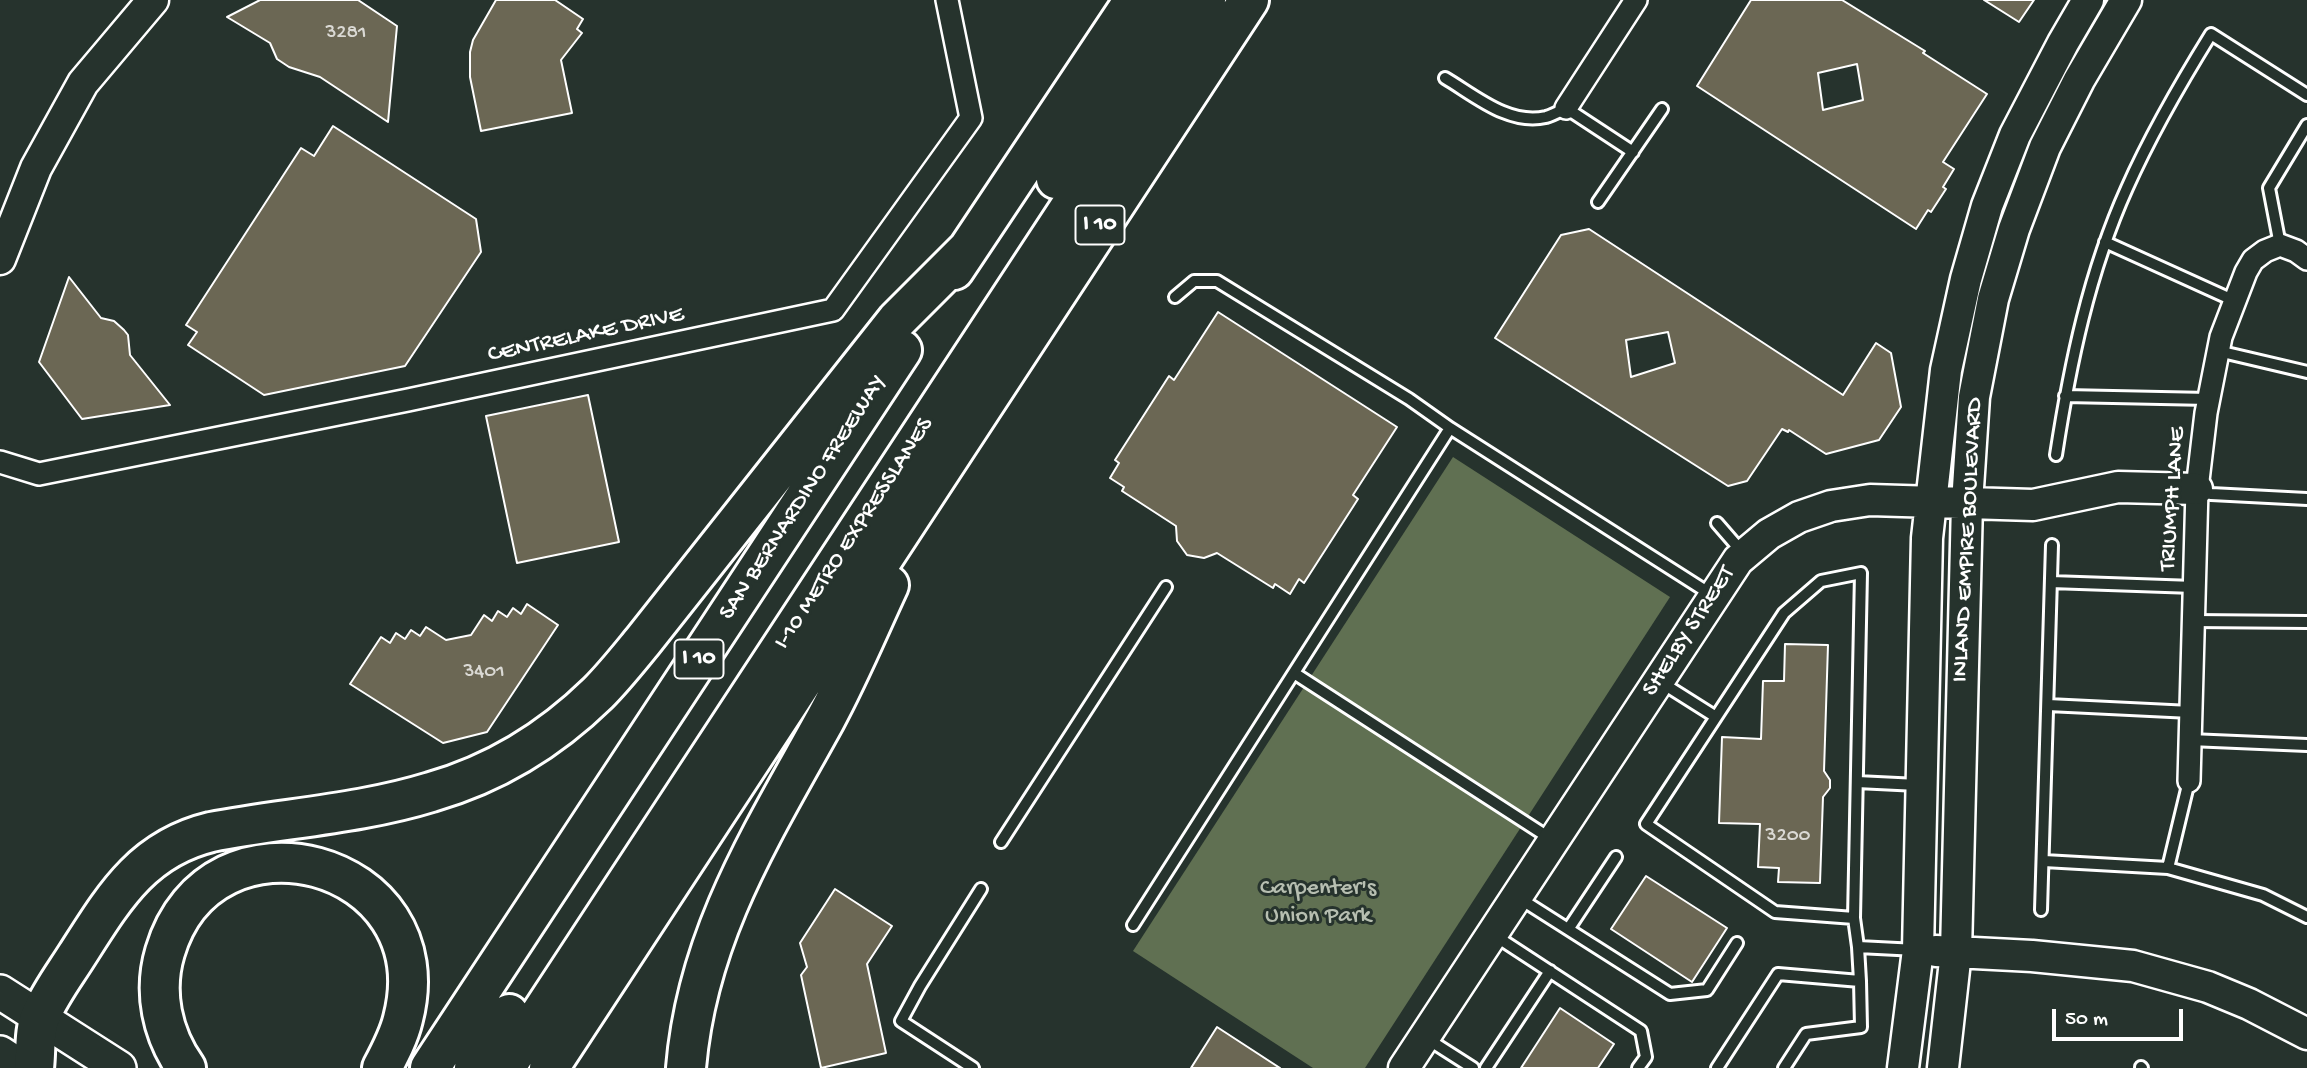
<!DOCTYPE html>
<html>
<head>
<meta charset="utf-8">
<style>
  body { margin:0 }
  #map { position:relative; width:2307px; height:1068px; overflow:hidden; background:#26332d; font-family:"Gochi Hand",sans-serif }
  canvas { display:block }
  .scale { position:absolute; left:2052px; top:1009px; width:131px; height:32px; box-sizing:border-box; border:4px solid #fff; border-top:0; padding-left:9px; font-size:21px; line-height:24px; white-space:nowrap; color:#fff; -webkit-text-stroke:5px #26332d; paint-order:stroke }
</style>
</head>
<body>
<div id="map">
<canvas width="2307" height="1068"></canvas>
<div class="scale">50 m</div>
</div>
<script>
const g = document.querySelector('canvas').getContext('2d');
g.lineJoin = 'round';
function fill(path, color) { g.fillStyle = color; g.fill(path, 'evenodd'); }
function strokePath(path, color, width, dash) { g.strokeStyle = color; g.lineWidth = width; g.lineCap = dash ? 'butt' : 'round'; g.setLineDash(dash || []); g.stroke(path); }
function label(font, color, halo, rows, align = 'center') {
  g.font = font + ' "Gochi Hand",sans-serif'; g.lineWidth = 6; g.setLineDash([]); g.textBaseline = 'middle'; g.strokeStyle = halo; g.fillStyle = color; for (const [text, x, y, turn = 0] of rows) {
    g.save(); g.translate(x, y); g.rotate((+turn || 0) * Math.PI / 180); g.textAlign = isNaN(turn) ? turn : align; if (halo) g.strokeText(text, 0, 0); g.fillText(text, 0, 0); g.restore();
  }
}
const green = new Path2D(`
  M 1453,457 L 1670,597 L 1365,1068 L 1313,1068 L 1133,951 Z`);
const building = new Path2D(`
  M 260,0 L 358,0 L 397,26 L 388,122 L 320,77 L 289,67 L 277,59 L 270,43 L 227,17 Z
  M 496,0 L 555,0 L 583,19 L 577,29 L 582,33 L 561,60 L 572,113 L 481,131 L 470,77 L 470,52 L 473,40 Z
  M 1751,0 L 1842,0 L 1925,51 L 1923,53 L 1987,94 L 1943,162 L 1954,169 L 1943,187 L 1946,189 L 1931,212 L 1928,210 L 1916,229 L 1697,86 ZM 1857,64 L 1863,100 L 1823,110 L 1818,73 Z
  M 1984,0 L 2034,0 L 2019,22 Z
  M 333,126 L 476,219 L 481,252 L 405,366 L 264,395 L 188,345 L 197,332 L 186,325 L 301,148 L 314,156 Z
  M 1589,229 L 1843,395 L 1876,343 L 1891,353 L 1901,407 L 1879,440 L 1826,454 L 1789,430 L 1788,432 L 1782,429 L 1747,481 L 1728,486 L 1495,338 L 1561,235 ZM 1668,332 L 1675,363 L 1631,377 L 1626,340 Z
  M 69,277 L 101,318 L 114,321 L 124,330 L 128,335 L 130,355 L 170,405 L 82,419 L 39,362 Z
  M 1218,312 L 1397,427 L 1353,495 L 1358,499 L 1304,583 L 1299,579 L 1290,594 L 1275,584 L 1273,588 L 1217,553 L 1204,558 L 1187,555 L 1177,541 L 1176,526 L 1122,491 L 1124,487 L 1110,478 L 1119,463 L 1115,460 L 1169,376 L 1174,380 Z
  M 588,395 L 619,542 L 517,563 L 486,416 Z
  M 527,604 L 558,625 L 487,732 L 443,743 L 350,684 L 381,637 L 390,643 L 396,633 L 405,639 L 411,630 L 420,636 L 426,627 L 446,640 L 471,635 L 484,615 L 492,621 L 498,611 L 507,617 L 513,608 L 521,614 Z
  M 1785,644 L 1828,645 L 1824,771 L 1830,780 L 1830,788 L 1823,797 L 1820,883 L 1778,882 L 1779,868 L 1758,867 L 1760,824 L 1719,823 L 1722,737 L 1761,739 L 1763,681 L 1784,681 Z
  M 1646,876 L 1727,928 L 1692,982 L 1611,929 Z
  M 835,889 L 892,926 L 867,964 L 886,1053 L 821,1068 L 801,975 L 807,967 L 800,943 Z
  M 1560,1008 L 1614,1044 L 1598,1068 L 1521,1068 Z
  M 1217,1027 L 1280,1068 L 1191,1068 Z`);
const lane = new Path2D(`
  M 1445,78 C 1474,95 1509,126 1546,117 C 1553,115 1560,111 1566,108 L 1633,152
  M 1598,202 L 1662,109
  M 2105,242 L 2235,301
  M 2280,245 L 2269,188 L 2307,125
  M 1175,297 L 1194,281 L 1217,281 L 1409,399 L 1450,428
  M 2218,351 L 2307,372
  M 2065,396 L 2209,399
  M 2056,455 C 2070,364 2089,272 2127,188 C 2151,134 2180,84 2211,34 L 2307,95
  M 2199,490 L 2211,494 L 2307,499
  M 1717,523 L 1743,553
  M 2051,582 L 2194,587
  M 2193,621 L 2307,622
  M 1294,673 L 1551,839
  M 1659,681 L 1716,717
  M 2048,705 L 2191,712
  M 2190,740 L 2307,745
  M 1857,782 L 1918,785
  M 1001,842 L 1166,587
  M 2044,861 L 2168,868 L 2263,895 L 2307,917
  M 2168,868 L 2189,781
  M 1519,898 L 1670,994 L 1707,990 L 1737,943
  M 2041,910 L 2052,545
  M 1854,918 L 1775,912 L 1646,824 L 1784,613 L 1821,581 L 1861,573 L 1854,918 L 1858,947
  M 1133,925 L 1450,428 L 1712,595
  M 1569,928 L 1616,857
  M 1494,935 L 1641,1031 L 1646,1057 L 1638,1068
  M 1426,1038 L 1473,1068
  M 2141,1067 L 2142,1068
  M 973,1068 L 901,1021 L 920,986 L 981,889
  M 1486,1068 L 1550,971
  M 1717,1068 L 1778,974 L 1860,981 L 1858,947 L 1917,950
  M 1784,1068 L 1806,1034 L 1861,1027 L 1860,981`);
const street = new Path2D(`
  M 1566,108 L 1636,0
  M 0,462 L 39,474 L 408,400 L 833,310 L 971,118 L 947,0
  M 2189,781 L 2197,489 L 2206,413 L 2221,337 L 2246,272 L 2253,260 L 2265,251 L 2280,245 L 2296,251 L 2307,259`);
const secondary = new Path2D(`
  M 0,259 L 36,168 L 83,83 L 153,0
  M 1936,951 L 2032,956 L 2133,966 L 2208,987 L 2249,1004 L 2307,1034
  M 1404,1068 L 1738,560 L 1769,534 L 1799,517 L 1831,506 L 1870,500 L 2033,505 L 2118,487 L 2197,489
  M 1903,1068 L 1918,950 L 1927,538 L 1946,370 L 1966,279 L 1987,206 L 2015,135 L 2063,43 L 2088,0
  M 1943,1068 L 1956,952 L 1967,503 L 1974,397 L 1993,299 L 2014,229 L 2045,147 L 2079,80 L 2126,0`);
const primary = new Path2D(`
  M 0,992 L 119,1068
  M 0,1053 L 23,1068`);
const highway = new Path2D(`
  M 1056,179 L 1172,0
  M 954,270 L 1134,0
  M 34,1068 C 36,1052 34,1030 41,1015 C 50,994 65,974 77,955 C 113,899 141,849 211,832 C 284,818 360,814 431,792 C 494,774 551,739 598,693 C 614,677 629,658 643,641 L 897,320 L 968,249
  M 186,1068 C 162,1034 153,992 165,952 C 210,798 445,858 403,1019 C 399,1036 390,1053 382,1068
  M 430,1068 L 902,350
  M 474,1068 L 509,1014
  M 505,1068 L 1206,0
  M 549,1068 L 1249,0
  M 686,1068 C 697,935 762,834 825,720 C 849,676 868,630 889,585`);
const numberNames = [
  ["3281",346,34],
  ["3401",484,673],
  ["3200",1788,837]
];
const shields = [
  [1100,225,49],
  [699,659,49]
];
const shieldNames = [
  ["I 10",1100,225],
  ["I 10",699,659]
];
const streetNames = [
  ["CENTRELAKE DRIVE",586,336,-12],
  ["SAN BERNARDINO FREEWAY",804,498,-57],
  ["TRIUMPH LANE",2174,499,-86],
  ["I-10 METRO EXPRESSLANES",855,534,-57],
  ["INLAND EMPIRE BOULEVARD",1969,540,-87],
  ["SHELBY STREET",1690,632,-57]
];
const parkNames = [
  ["Carpenter's",1318,889],
  ["Union Park",1318,917]
];
fill(green, '#607052');
fill(building, '#6b6754');
strokePath(building, '#fff', 2);
strokePath(lane, '#fff', 16);
strokePath(street, '#fff', 26);
strokePath(secondary, '#fff', 35);
strokePath(primary, '#fff', 38);
strokePath(highway, '#fff', 44);
strokePath(lane, '#26332d', 10);
strokePath(street, '#26332d', 21);
strokePath(secondary, '#26332d', 30);
strokePath(primary, '#26332d', 33);
strokePath(highway, '#26332d', 38);
label('21px', '#dad9d4', null, numberNames);
for (const [x, y, w] of shields) { const box = new Path2D(); box.roundRect(x - w / 2, y - 19.5, w, 39, 5); g.fillStyle = '#26332d'; g.fill(box); strokePath(box, '#fff', 2); }
label('bold 23px', '#fff', null, shieldNames);
label('24px', '#fff', '#26332d', streetNames);
label('24px', '#b7bfb1', '#26332d', parkNames);
</script>
</body>
</html>
